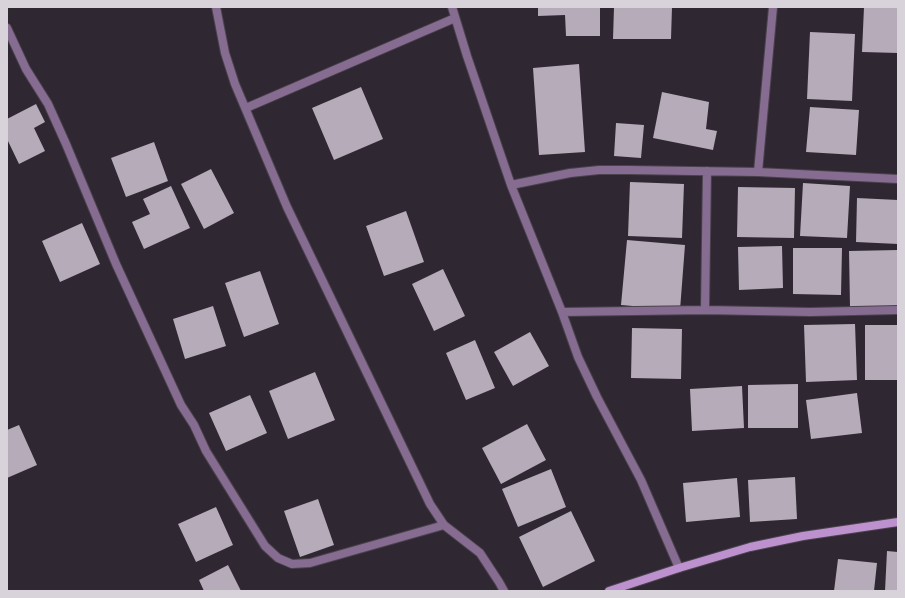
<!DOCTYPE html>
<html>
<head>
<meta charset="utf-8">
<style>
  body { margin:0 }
  #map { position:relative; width:905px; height:598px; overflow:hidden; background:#2f2732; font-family:"Asap Condensed",sans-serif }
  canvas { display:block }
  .frame { position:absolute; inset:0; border:8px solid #d8d2da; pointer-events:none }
</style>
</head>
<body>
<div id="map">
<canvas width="905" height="598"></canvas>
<div class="frame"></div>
</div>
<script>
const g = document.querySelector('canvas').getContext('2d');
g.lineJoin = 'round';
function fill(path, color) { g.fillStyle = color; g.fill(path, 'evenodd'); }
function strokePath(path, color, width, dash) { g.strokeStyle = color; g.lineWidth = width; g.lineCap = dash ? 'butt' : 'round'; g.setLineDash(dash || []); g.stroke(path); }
const building = new Path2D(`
  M 538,7 L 600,7 L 600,36 L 566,36 L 565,15 L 538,16 Z
  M 614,7 L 672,7 L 671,39 L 613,39 Z
  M 864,7 L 898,7 L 898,53 L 862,52 Z
  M 810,32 L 855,34 L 852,101 L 807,99 Z
  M 579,64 L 585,152 L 539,155 L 533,68 Z
  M 361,87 L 383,139 L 334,160 L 312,108 Z
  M 662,92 L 709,102 L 706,129 L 717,131 L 713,150 L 653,138 Z
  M 36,104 L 45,122 L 34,128 L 45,151 L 19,164 L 7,139 L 7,119 Z
  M 810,107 L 859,110 L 856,155 L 806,152 Z
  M 616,123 L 644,125 L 641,158 L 614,156 Z
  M 154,142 L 168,181 L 126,197 L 111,158 Z
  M 211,169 L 234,213 L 204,229 L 181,184 Z
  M 630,182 L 684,184 L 682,238 L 628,236 Z
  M 803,183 L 850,186 L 847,238 L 800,236 Z
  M 171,186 L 190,228 L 144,249 L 132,222 L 150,214 L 143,199 Z
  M 738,187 L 795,188 L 794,238 L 737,237 Z
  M 857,198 L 898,200 L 898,244 L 856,242 Z
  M 406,211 L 424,262 L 384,276 L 366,226 Z
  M 82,223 L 100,264 L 60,282 L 42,241 Z
  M 627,240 L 685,245 L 680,310 L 621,305 Z
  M 782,246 L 783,288 L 739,290 L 738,247 Z
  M 793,248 L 842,248 L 841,295 L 793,294 Z
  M 898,250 L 898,306 L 850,307 L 849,251 Z
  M 443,269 L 465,316 L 434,331 L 412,284 Z
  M 260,271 L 279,324 L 244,337 L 225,283 Z
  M 213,306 L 226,346 L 185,359 L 173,319 Z
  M 855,324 L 857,380 L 806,382 L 804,325 Z
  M 865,325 L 898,325 L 898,380 L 865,380 Z
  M 632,328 L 682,329 L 681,379 L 631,378 Z
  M 530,332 L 549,366 L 513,386 L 494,352 Z
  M 475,340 L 495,388 L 466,400 L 446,353 Z
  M 315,372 L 335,420 L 288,439 L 269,391 Z
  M 798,384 L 798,428 L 748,428 L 748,385 Z
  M 742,386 L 744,428 L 692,431 L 690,389 Z
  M 857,393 L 862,433 L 811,439 L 806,400 Z
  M 250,395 L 267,433 L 226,451 L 209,413 Z
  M 527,424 L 546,460 L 501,484 L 482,448 Z
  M 19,425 L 37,465 L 7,478 L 7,430 Z
  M 551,469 L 566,507 L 518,527 L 502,489 Z
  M 795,477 L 797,519 L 750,522 L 748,480 Z
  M 737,478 L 740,517 L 686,522 L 683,483 Z
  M 318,499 L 334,545 L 300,557 L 284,511 Z
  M 216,507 L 233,545 L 196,562 L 178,524 Z
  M 571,511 L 595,561 L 543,587 L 519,537 Z
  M 887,551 L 898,552 L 898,591 L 885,591 Z
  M 838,559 L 877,563 L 874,591 L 834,591 Z
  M 228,565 L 241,591 L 204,591 L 199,580 Z`);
const street = new Path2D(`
  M 216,7 L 225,53 L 235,84 L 287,207 L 430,504 L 444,525 L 480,553 L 499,582 L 504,591
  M 452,7 L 467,56 L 511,185 L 562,312 L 578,357 L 597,397 L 641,480 L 679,568
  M 7,28 L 26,69 L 48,104 L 66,144 L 116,264 L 181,405 L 194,425 L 206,451 L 265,546 L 278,558 L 292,564 L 310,563 L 444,525
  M 246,108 L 455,18
  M 758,172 L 773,7
  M 511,185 L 570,173 L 599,170 L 629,170 L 758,172 L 898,179
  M 705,310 L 707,171
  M 562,312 L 705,310 L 810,312 L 898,310`);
const secondary = new Path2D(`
  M 609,591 L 679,568 L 750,547 L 803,536 L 898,522`);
fill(building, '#b5abb9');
strokePath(street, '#4a424d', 10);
strokePath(secondary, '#4a424d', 10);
strokePath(street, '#876c92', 8);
strokePath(secondary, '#bd91ce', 8);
</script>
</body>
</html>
